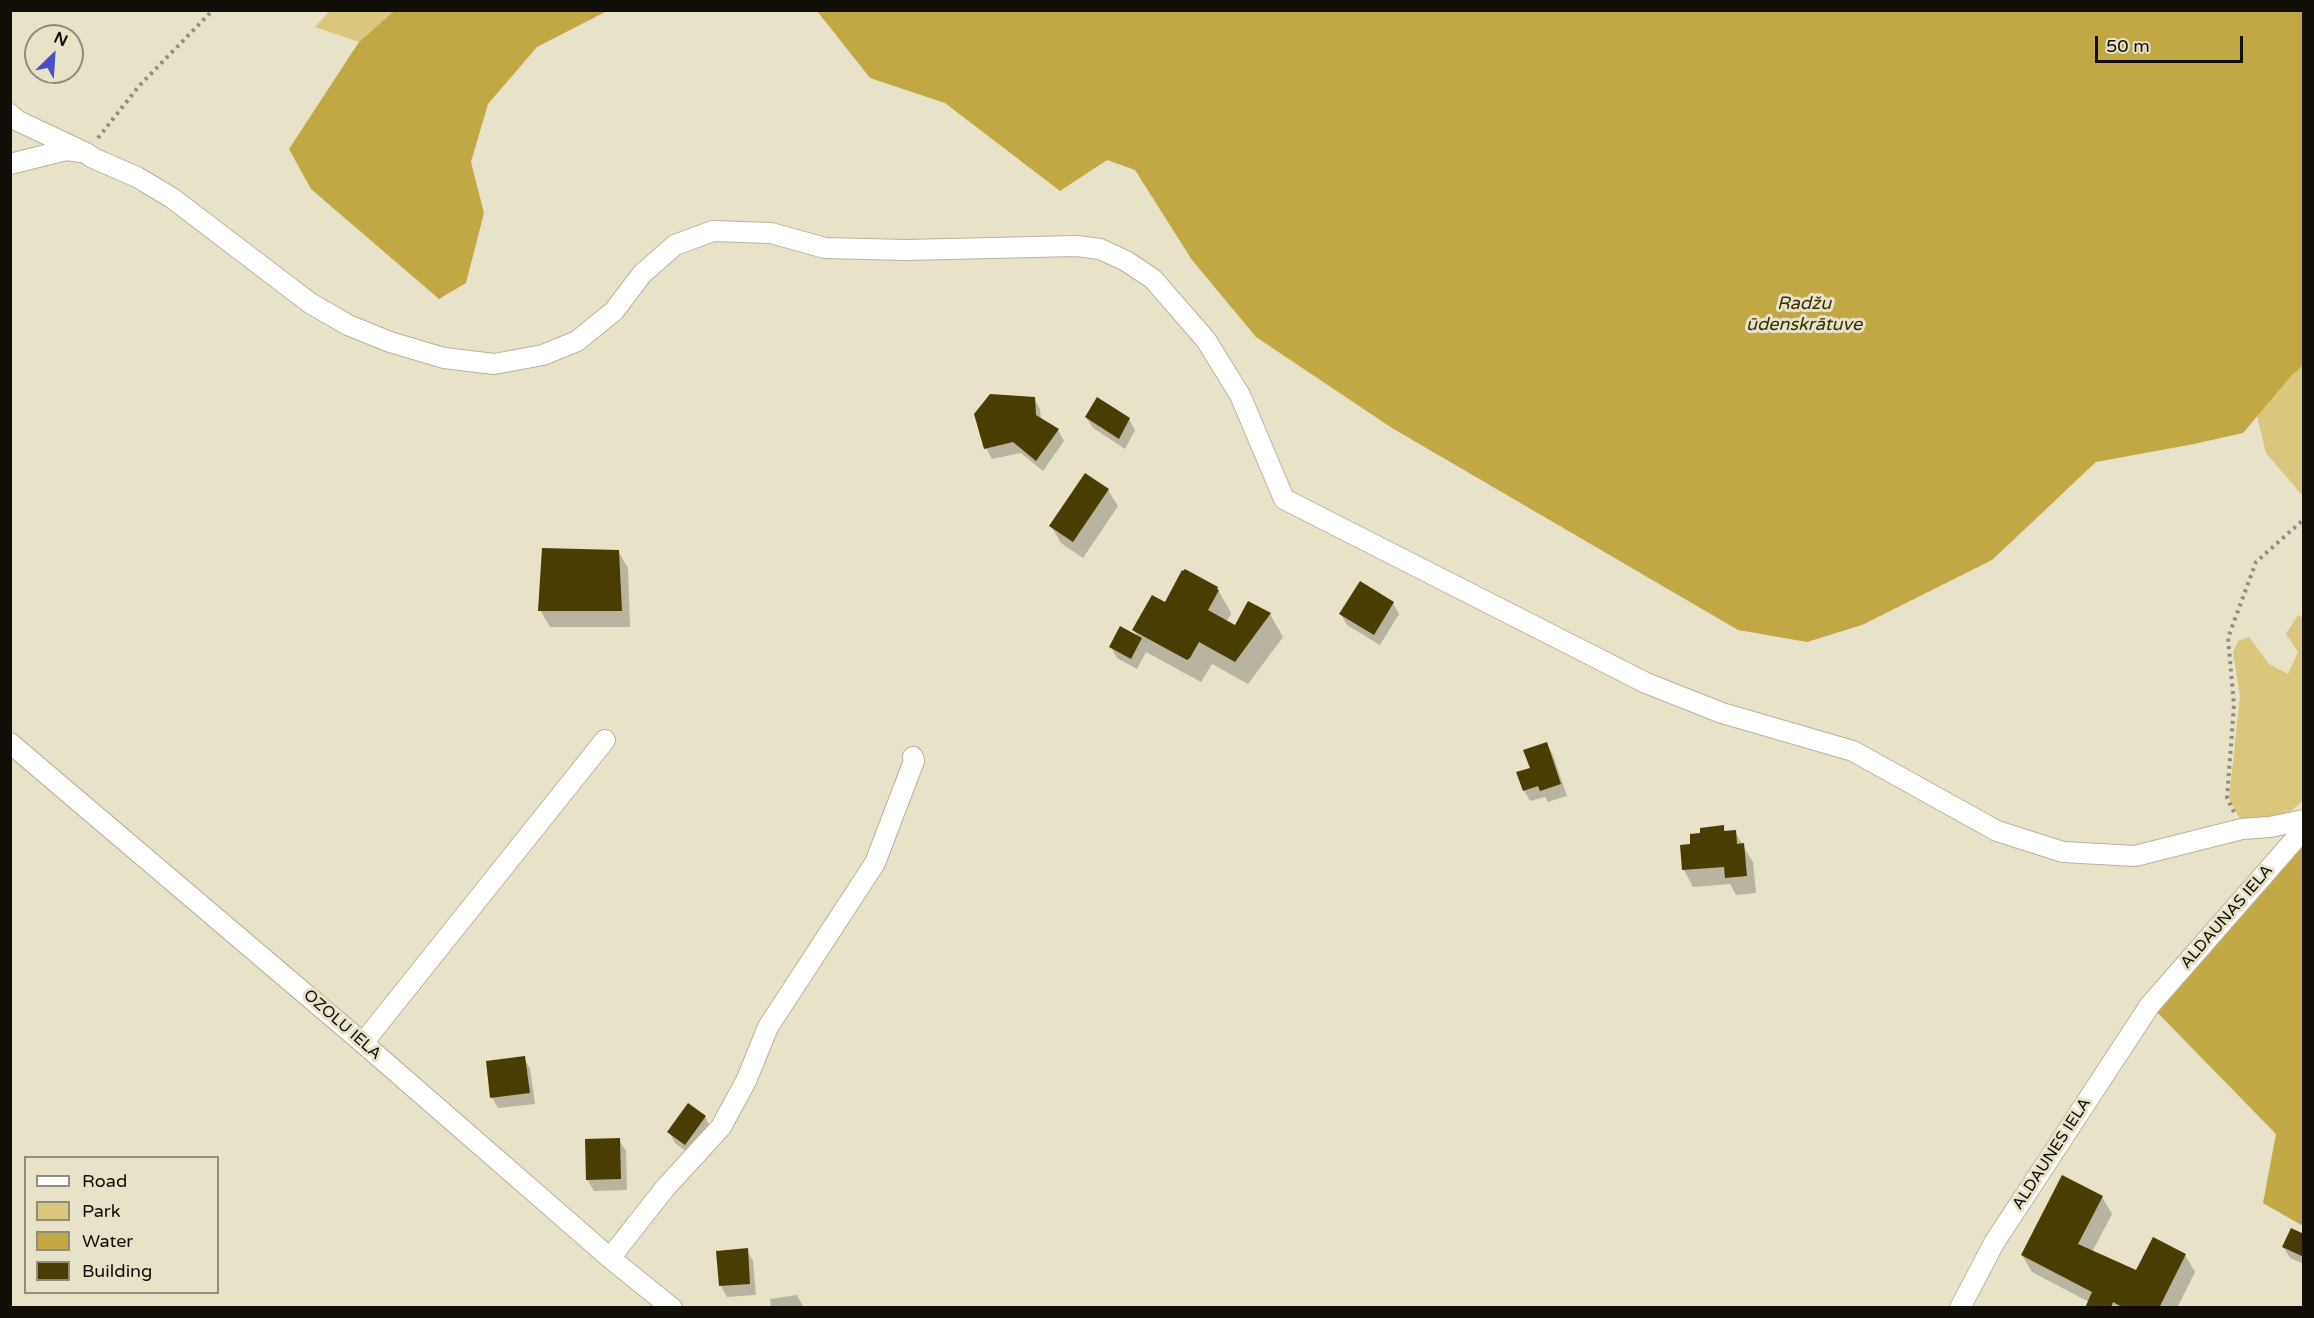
<!DOCTYPE html>
<html>
<head>
<meta charset="utf-8">
<style>
  body { margin:0 }
  #map { position:relative; width:2314px; height:1318px; overflow:hidden; background:#e8e2c9; font-family:"Varela Round",sans-serif }
  canvas { display:block }
  .frame { position:absolute; inset:0; border:12px solid #100e06; pointer-events:none }
  .legend { position:absolute; left:24px; top:1156px; width:195px; height:138px; box-sizing:border-box; background:#e8e2c9; border:2px solid #928d7b; margin:0; padding:8px 10px; list-style:none; font-size:18px; color:#100e06 }
  .legend li { display:flex; align-items:center; gap:12px; height:30px }
  .legend b { width:30px; border:2px solid #928d7b }
  .north { position:absolute; left:24px; top:24px; width:60px; height:60px; box-sizing:border-box; background:#e8e2c9; border:2px solid #928d7b; border-radius:50%; rotate:25deg; font-size:16px; font-weight:700; line-height:24px; text-align:center; color:#100e06 }
  .north::after { content:''; display:block; margin:auto; width:21px; height:27px; background:#4950c5; clip-path:polygon(50% 0,100% 100%,50% 72%,0 100%) }
  .scale { position:absolute; left:2095px; top:36px; width:148px; height:27px; box-sizing:border-box; border:3px solid #100e06; border-top:0; padding-left:8px; font-size:18px; line-height:21px; white-space:nowrap; color:#100e06; -webkit-text-stroke:4px #e8e2c9; paint-order:stroke }
</style>
</head>
<body>
<div id="map">
<canvas width="2314" height="1318"></canvas>
<div class="frame"></div>
<ul class="legend">
<li><b style="height:8px;background:#fff"></b>Road</li>
<li><b style="height:16px;background:#dac67c"></b>Park</li>
<li><b style="height:16px;background:#c1a844"></b>Water</li>
<li><b style="height:16px;background:#4a3d03"></b>Building</li>
</ul>
<div class="north">N</div>
<div class="scale">50 m</div>
</div>
<script>
const g = document.querySelector('canvas').getContext('2d');
g.lineJoin = 'round';
function fill(path, color) { g.fillStyle = color; g.fill(path, 'evenodd'); }
function strokePath(path, color, width, dash) { g.strokeStyle = color; g.lineWidth = width; g.lineCap = dash ? 'butt' : 'round'; g.setLineDash(dash || []); g.stroke(path); }
function label(font, color, halo, rows, align = 'center') {
  g.font = font + ' "Varela Round",sans-serif'; g.lineWidth = 6; g.setLineDash([]); g.textBaseline = 'middle'; g.strokeStyle = halo; g.fillStyle = color; for (const [text, x, y, turn = 0] of rows) {
    g.save(); g.translate(x, y); g.rotate((+turn || 0) * Math.PI / 180); g.textAlign = isNaN(turn) ? turn : align; if (halo) g.strokeText(text, 0, 0); g.fillText(text, 0, 0); g.restore();
  }
}
const green = new Path2D(`
  M 330,11 L 394,11 L 359,42 L 315,27 Z
  M 2303,365 L 2303,496 L 2266,453 L 2257,416 L 2291,375 Z
  M 2298,615 L 2304,618 L 2303,800 C 2287,819 2266,820 2243,824 L 2229,799 L 2240,696 L 2233,652 L 2238,641 L 2249,637 L 2269,664 L 2288,674 L 2298,652 L 2286,634 Z`);
const forest = new Path2D(`
  M 2303,841 L 2303,1226 L 2263,1203 L 2276,1134 L 2150,1005 Z`);
const water = new Path2D(`
  M 394,11 L 607,11 L 537,47 L 488,104 L 471,162 L 484,213 L 466,283 L 439,299 L 311,189 L 289,149 L 359,42 Z
  M 817,11 L 2303,11 L 2303,365 L 2291,376 L 2243,433 L 2194,444 L 2096,462 L 1992,560 L 1862,625 L 1807,642 L 1738,630 L 1392,428 L 1256,337 L 1192,260 L 1135,170 L 1107,160 L 1060,191 L 945,103 L 870,78 Z`);
const shadow = new Path2D(`
  M 1034,398 L 1040,409 L 1041,420 L 1058,430 L 1064,441 L 1043,471 L 1021,453 L 992,459 L 986,448 Z
  M 1086,417 L 1129,419 L 1135,430 L 1125,449 L 1093,428 Z
  M 1108,490 L 1118,506 L 1083,558 L 1061,543 L 1051,526 Z
  M 618,551 L 628,568 L 630,627 L 550,627 L 540,610 Z
  M 1217,588 L 1230,611 L 1231,614 L 1226,622 L 1236,627 L 1270,614 L 1283,637 L 1248,684 L 1212,664 L 1201,682 L 1146,652 L 1137,669 L 1117,658 L 1111,647 L 1138,638 L 1134,630 L 1165,604 Z
  M 1393,603 L 1399,614 L 1380,645 L 1347,625 L 1341,614 Z
  M 1547,744 L 1553,755 L 1567,796 L 1548,802 L 1545,797 L 1530,801 L 1524,790 L 1531,769 Z
  M 1723,827 L 1726,832 L 1735,832 L 1753,862 L 1756,893 L 1736,895 L 1730,884 L 1693,887 L 1684,870 L 1692,845 L 1702,834 Z
  M 524,1058 L 530,1068 L 535,1104 L 498,1108 L 492,1097 Z
  M 705,1117 L 711,1128 L 691,1155 L 675,1143 L 669,1132 Z
  M 619,1140 L 626,1151 L 627,1190 L 594,1191 L 588,1180 Z
  M 2102,1197 L 2112,1214 L 2092,1252 L 2137,1272 L 2185,1255 L 2195,1272 L 2177,1308 L 2087,1308 L 2089,1302 L 2032,1272 L 2022,1255 Z
  M 2304,1236 L 2304,1264 L 2290,1258 L 2283,1246 Z
  M 747,1250 L 753,1261 L 756,1295 L 727,1297 L 721,1286 L 718,1252 Z
  M 797,1295 L 804,1308 L 771,1308 L 770,1299 Z`);
const building = new Path2D(`
  M 990,394 L 1035,397 L 1036,415 L 1059,429 L 1036,461 L 1013,442 L 984,449 L 974,414 Z
  M 1097,397 L 1130,418 L 1119,439 L 1085,417 Z
  M 1085,473 L 1109,489 L 1073,542 L 1049,526 Z
  M 542,548 L 619,550 L 622,611 L 538,611 Z
  M 1185,569 L 1218,587 L 1217,589 L 1219,590 L 1208,610 L 1235,625 L 1248,601 L 1271,613 L 1235,662 L 1199,642 L 1190,658 L 1187,660 L 1132,630 L 1152,595 L 1165,602 L 1182,570 L 1183,571 Z
  M 1360,581 L 1394,602 L 1374,635 L 1339,614 Z
  M 1120,626 L 1142,638 L 1131,659 L 1109,647 Z
  M 1547,742 L 1561,784 L 1540,791 L 1538,786 L 1523,791 L 1516,772 L 1530,768 L 1523,750 Z
  M 1724,825 L 1724,831 L 1736,830 L 1737,844 L 1744,843 L 1747,876 L 1725,878 L 1724,867 L 1682,870 L 1680,845 L 1690,844 L 1690,834 L 1700,833 L 1700,828 Z
  M 525,1056 L 530,1093 L 490,1098 L 486,1061 Z
  M 688,1103 L 706,1116 L 685,1145 L 667,1132 Z
  M 620,1138 L 621,1179 L 586,1180 L 585,1139 Z
  M 2062,1175 L 2103,1196 L 2078,1244 L 2136,1270 L 2153,1237 L 2186,1254 L 2159,1308 L 2124,1308 L 2113,1302 L 2111,1308 L 2085,1308 L 2092,1292 L 2021,1255 Z
  M 2291,1228 L 2304,1234 L 2304,1257 L 2282,1247 Z
  M 748,1248 L 750,1284 L 719,1286 L 716,1251 Z`);
const path = new Path2D(`
  M 98,138 L 139,86 L 213,10
  M 2234,812 L 2227,798 L 2234,705 L 2228,638 L 2256,562 L 2303,520`);
const minor = new Path2D(`
  M 10,114 L 18,121 L 86,153 L 93,158 L 137,177 L 172,198 L 310,303 L 348,325 L 390,342 L 444,358 L 494,364 L 543,355 L 577,341 L 614,311 L 642,274 L 675,245 L 713,231 L 771,233 L 825,248 L 906,250 L 1076,246 L 1100,249 L 1126,261 L 1153,279 L 1206,340 L 1240,395 L 1284,499 L 1646,683 L 1722,713 L 1853,751 L 1997,831 L 2063,852 L 2135,856 L 2242,829 L 2270,827 L 2304,820
  M 10,164 L 66,150 L 81,152
  M 10,743 L 363,1043 L 610,1258 L 672,1308
  M 363,1043 L 605,740
  M 610,1258 L 666,1187 L 721,1127 L 746,1081 L 768,1027 L 875,863 L 914,761 L 913,757
  M 1960,1308 L 1994,1243 L 2150,1005 L 2304,829`);
const streetNames = [
  ["ALDAUNAS IELA",2227,917,-49],
  ["OZOLU IELA",342,1025,41],
  ["ALDAUNES IELA",2052,1154,-57]
];
const waterNames = [
  ["Radžu",1804,304],
  ["ūdenskrātuve",1804,325]
];
fill(green, '#dac67c');
fill(forest, '#c2a945');
fill(water, '#c1a844');
fill(shadow, '#0003');
fill(building, '#4a3d03');
strokePath(minor, '#b9b39c', 22);
strokePath(path, '#908c7a', 4, [3, 4.5]);
strokePath(minor, '#fff', 20);
label('16px', '#100e06', '#e8e2c9', streetNames);
label('italic 18px', '#3a2f03', '#e8e2c9', waterNames);
</script>
</body>
</html>
